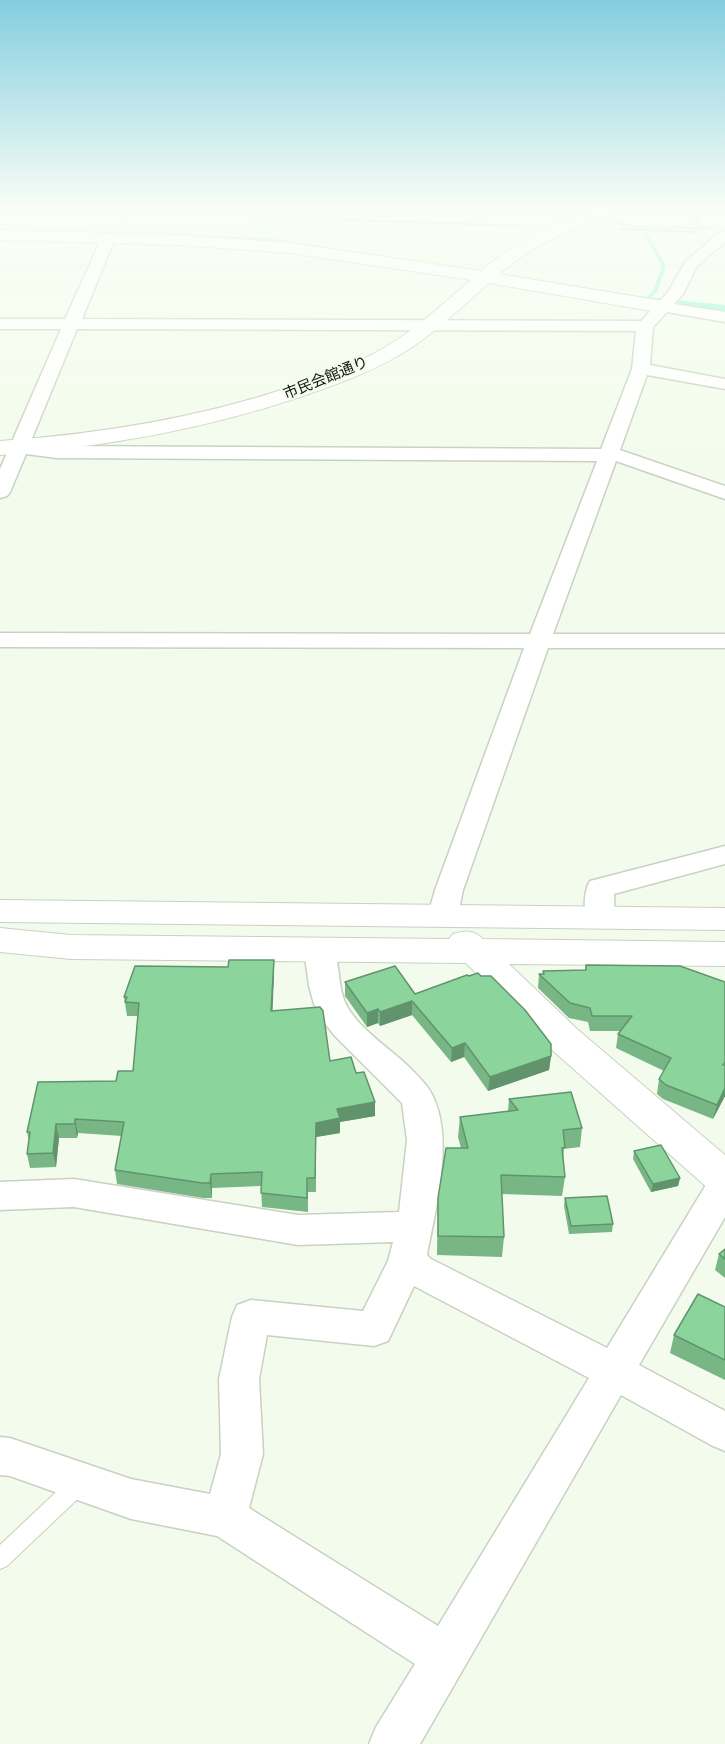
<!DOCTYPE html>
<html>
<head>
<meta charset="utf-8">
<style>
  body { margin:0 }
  canvas { display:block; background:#f3fcec }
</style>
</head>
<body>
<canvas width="725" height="1744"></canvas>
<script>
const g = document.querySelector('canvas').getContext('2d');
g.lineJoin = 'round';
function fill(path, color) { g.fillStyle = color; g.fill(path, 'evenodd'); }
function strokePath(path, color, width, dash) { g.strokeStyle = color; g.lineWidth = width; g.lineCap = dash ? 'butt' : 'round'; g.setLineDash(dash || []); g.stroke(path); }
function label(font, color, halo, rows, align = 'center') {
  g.font = font + ' "Roboto Condensed","Noto Sans JP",sans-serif'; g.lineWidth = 4.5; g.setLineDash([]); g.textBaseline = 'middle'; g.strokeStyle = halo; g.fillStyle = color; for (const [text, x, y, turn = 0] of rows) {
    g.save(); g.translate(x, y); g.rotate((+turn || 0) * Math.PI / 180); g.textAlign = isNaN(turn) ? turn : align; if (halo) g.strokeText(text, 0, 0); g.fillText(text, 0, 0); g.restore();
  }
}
const water = new Path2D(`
  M 0,229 L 269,238 L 646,297 L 725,305 L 725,312 L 674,306 L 267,241 L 0,232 Z`);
const stream = new Path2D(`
  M 570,211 L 575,211 L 582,215 L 578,216 Z
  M 696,211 L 700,211 L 699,227 L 716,228 L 718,230 L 638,228 L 599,221 L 601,220 L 639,226 L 695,227 Z
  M 645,232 L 647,233 L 666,266 L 657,292 L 647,300 L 645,299 L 653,291 L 662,266 L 643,233 Z`);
const path = new Path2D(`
  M 144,212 L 517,226
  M 621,229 L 697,232`);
const service = new Path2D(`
  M 79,1475 L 86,1477 L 89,1484 L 86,1491 L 7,1566 L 0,1569 L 0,1545 L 72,1477 Z`);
const minor = new Path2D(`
  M 116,211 L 130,211 L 130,212 L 123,216 L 118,215 Z
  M 725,231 L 725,242 L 697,266 L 683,294 L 674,304 L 725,312 L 725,322 L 667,312 L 653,327 L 650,365 L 725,379 L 725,389 L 647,375 L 620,450 L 725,486 L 725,499 L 616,461 L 553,634 L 725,634 L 725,648 L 548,648 L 463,890 L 458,915 L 453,922 L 443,925 L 433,922 L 428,915 L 435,890 L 524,648 L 0,647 L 0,633 L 530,634 L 597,461 L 57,458 L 26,454 L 10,492 L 7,496 L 0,498 L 0,469 L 61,329 L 0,329 L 0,319 L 65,319 L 103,235 L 108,234 L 115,238 L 82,319 L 641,321 L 668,292 L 686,261 L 720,232 ZM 77,329 L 636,331 L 632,369 L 601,449 L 57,446 L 30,443 Z
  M 725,846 L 725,864 L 614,894 L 615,918 L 610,925 L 600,928 L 590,925 C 583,914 583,892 590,881 Z
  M 319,940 L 330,943 C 342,962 336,988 348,1008 C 360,1029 390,1049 407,1065 C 418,1076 430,1087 435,1101 C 453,1145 435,1211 427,1255 L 431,1259 L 607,1348 L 712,1175 L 725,1171 L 725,1217 L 639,1365 L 725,1411 L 725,1451 L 711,1445 L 621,1395 L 420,1744 L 369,1744 L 376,1727 L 415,1664 L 217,1536 L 131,1519 L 10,1476 L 0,1475 L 0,1437 L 10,1438 L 131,1479 L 210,1494 L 221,1454 L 219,1379 L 232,1317 L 237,1305 L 251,1300 L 363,1311 L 388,1261 L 393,1242 L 298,1245 L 74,1207 L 0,1210 L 0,1182 L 74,1179 L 298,1215 L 399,1212 L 407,1140 L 402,1103 L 335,1036 L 323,1021 L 314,1004 L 309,986 L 304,950 L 308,943 ZM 414,1286 L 589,1378 L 438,1626 L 249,1508 L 263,1454 L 259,1379 L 267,1335 L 374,1346 L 388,1341 Z`);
const tertiary = new Path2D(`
  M 593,211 L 619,211 L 617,214 C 572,227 535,244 499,274 L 663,301 L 670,303 L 672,307 L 670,311 L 663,313 L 489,283 C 459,309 431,337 396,357 C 366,374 332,386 300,397 C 202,430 102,447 0,455 L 0,441 C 98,434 194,419 287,388 C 320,377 354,365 384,348 C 416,329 443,304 471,280 L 290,253 L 178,245 L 0,240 L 0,230 L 178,235 L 290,243 L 481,271 C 515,242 551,224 593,211 Z
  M 0,900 L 725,908 L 725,930 L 0,922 Z
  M 0,928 L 71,935 L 449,939 L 453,934 C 465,930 474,930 483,939 L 725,942 L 725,966 L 509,964 L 577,1029 L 725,1155 L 725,1195 L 711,1191 L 551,1049 L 466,963 L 71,959 L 0,952 Z`);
const wall = new Path2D(`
  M 274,960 L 274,974 L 272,1011 L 330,1061 L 356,1073 L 375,1116 L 340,1122 L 340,1133 L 316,1137 L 316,1192 L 308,1192 L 308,1212 L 262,1207 L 261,1186 L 212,1188 L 212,1198 L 203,1198 L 117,1184 L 115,1170 L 122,1136 L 78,1133 L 77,1138 L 59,1138 L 56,1167 L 30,1168 L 27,1154 L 29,1141 L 27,1132 L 133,1071 L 138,1016 L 127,1016 L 124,997 L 228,967 Z
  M 586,965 L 725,1096 L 713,1119 L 663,1099 L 657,1094 L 659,1079 L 664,1071 L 616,1048 L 618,1034 L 620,1031 L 590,1031 L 588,1022 L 569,1018 L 538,988 L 539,974 L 543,974 L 543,971 L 585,970 Z
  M 345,982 L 415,994 L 551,1056 L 549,1070 L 488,1091 L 464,1057 L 451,1062 L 412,1015 L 380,1026 L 378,1023 L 367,1027 L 345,996 Z
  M 509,1099 L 582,1128 L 580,1147 L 564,1149 L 563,1158 L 565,1177 L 562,1196 L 502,1194 L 504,1237 L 502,1257 L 437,1255 L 438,1198 L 461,1148 L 458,1137 L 460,1117 L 508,1111 Z
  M 634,1151 L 680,1178 L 678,1186 L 651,1192 L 633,1159 Z
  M 565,1198 L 613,1224 L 612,1232 L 569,1234 L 564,1206 Z
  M 725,1249 L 725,1278 L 715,1270 L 719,1254 Z
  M 725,1307 L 725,1380 L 670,1353 L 674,1335 Z`);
const shadedWall = new Path2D(`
  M 274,960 L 274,974 L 272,1025 L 271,1011 Z
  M 412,1001 L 412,1015 L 380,1026 L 380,1012 Z
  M 378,1009 L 378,1023 L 367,1027 L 367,1013 Z
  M 465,1043 L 464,1057 L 451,1062 L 452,1048 Z
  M 551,1056 L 549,1070 L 488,1091 L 490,1077 Z
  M 725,1088 L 725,1096 L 713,1119 L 717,1105 Z
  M 375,1102 L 375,1116 L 340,1122 L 340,1133 L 316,1137 L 316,1192 L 316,1123 L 337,1109 Z
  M 75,1119 L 78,1133 L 77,1138 L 75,1124 Z
  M 56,1124 L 59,1138 L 56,1167 L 53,1153 Z
  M 211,1174 L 212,1188 L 212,1198 L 210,1183 Z
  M 680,1178 L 678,1186 L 651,1192 L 653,1184 Z`);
const building = new Path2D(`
  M 229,960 L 274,960 L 271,1011 L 320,1007 L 323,1011 L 330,1061 L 351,1057 L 356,1073 L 364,1072 L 375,1102 L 337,1109 L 340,1118 L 316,1123 L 315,1178 L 307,1178 L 307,1198 L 261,1193 L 262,1172 L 211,1174 L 210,1183 L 202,1183 L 115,1170 L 124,1122 L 75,1119 L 75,1124 L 56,1124 L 53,1153 L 27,1154 L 30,1132 L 27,1132 L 38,1082 L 116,1081 L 118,1071 L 133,1071 L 139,1003 L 125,1002 L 127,997 L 124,997 L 135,966 L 228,967 Z
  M 586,965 L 680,966 L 725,982 L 725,1062 L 723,1065 L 725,1065 L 725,1088 L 717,1105 L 666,1085 L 659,1079 L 671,1058 L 618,1034 L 632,1016 L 592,1016 L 590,1008 L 570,1003 L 539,974 L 544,974 L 543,971 L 586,970 Z
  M 395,966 L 415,994 L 467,975 L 469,976 L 478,973 L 481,976 L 491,976 L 525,1010 L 551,1044 L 551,1056 L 490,1077 L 465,1043 L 452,1048 L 412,1001 L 380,1012 L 378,1009 L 367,1013 L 345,982 Z
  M 571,1092 L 582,1128 L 563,1130 L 565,1147 L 562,1148 L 565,1177 L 501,1175 L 504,1237 L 438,1236 L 438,1198 L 446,1148 L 468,1148 L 460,1117 L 518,1110 L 509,1099 Z
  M 661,1145 L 680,1178 L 653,1184 L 634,1151 Z
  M 607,1196 L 613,1224 L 571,1226 L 565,1198 Z
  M 725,1249 L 725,1259 L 719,1254 Z
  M 698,1294 L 725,1307 L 725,1360 L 674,1335 Z`);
const farStreetnames = [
  ["市民会館通り",326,379,-22]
];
fill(water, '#8ef5d3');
fill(stream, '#8ef5d3');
strokePath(service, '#c9d1c2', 2);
strokePath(minor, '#c9d1c2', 3);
strokePath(tertiary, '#c9d1c2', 2);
strokePath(path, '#8c9286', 2, [2, 1.5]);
fill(service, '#fff');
fill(minor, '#fff');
fill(tertiary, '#fff');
fill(wall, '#78b686');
fill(shadedWall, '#61946d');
fill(building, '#8bd49c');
strokePath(building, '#61946d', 1.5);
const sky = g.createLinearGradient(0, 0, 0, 455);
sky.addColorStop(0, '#84cee0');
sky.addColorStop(0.46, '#fafef6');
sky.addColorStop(1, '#fafef600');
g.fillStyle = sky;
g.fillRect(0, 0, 725, 455);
label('15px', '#141711', '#f3fcec', farStreetnames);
</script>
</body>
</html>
